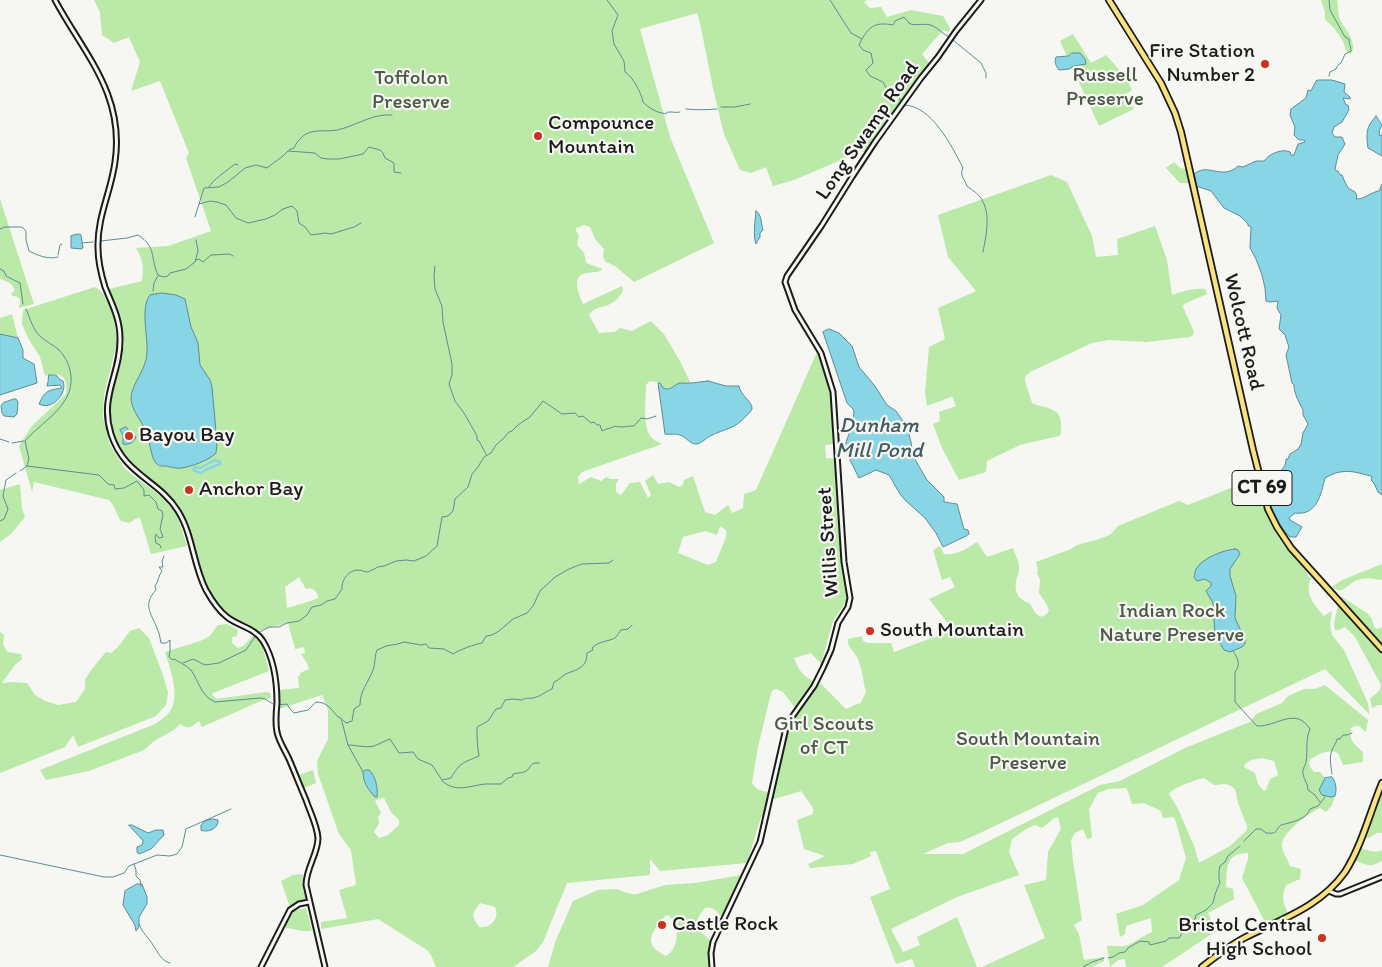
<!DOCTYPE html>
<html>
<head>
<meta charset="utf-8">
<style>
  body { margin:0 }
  canvas { display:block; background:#f6f6f2 }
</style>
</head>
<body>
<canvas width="1382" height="967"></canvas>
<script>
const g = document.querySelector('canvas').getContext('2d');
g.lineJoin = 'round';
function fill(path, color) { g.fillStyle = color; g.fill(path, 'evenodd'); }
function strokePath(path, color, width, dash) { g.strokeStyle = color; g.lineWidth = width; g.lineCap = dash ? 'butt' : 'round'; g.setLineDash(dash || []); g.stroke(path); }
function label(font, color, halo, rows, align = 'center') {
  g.font = font + ' Itim,sans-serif'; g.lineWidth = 4.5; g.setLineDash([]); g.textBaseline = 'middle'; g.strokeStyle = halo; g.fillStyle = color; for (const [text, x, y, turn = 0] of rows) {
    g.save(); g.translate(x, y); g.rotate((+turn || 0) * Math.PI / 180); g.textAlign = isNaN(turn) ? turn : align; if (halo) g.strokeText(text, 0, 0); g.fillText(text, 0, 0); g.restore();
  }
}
const green = new Path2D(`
  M 94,0 L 867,0 L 864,2 L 870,8 L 881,7 L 887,17 L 911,10 L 943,16 L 950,28 L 949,32 L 943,30 L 922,54 L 929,63 L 865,153 L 862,151 L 794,180 L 773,186 L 766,167 L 751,173 L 740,170 L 724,134 L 714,93 L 700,23 L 697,13 L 640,29 L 670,137 L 714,243 L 634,282 L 615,266 L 606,262 L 603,257 L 604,249 L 595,239 L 590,227 L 584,225 L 576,228 L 576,231 L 579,235 L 577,245 L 584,253 L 586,263 L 603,269 C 597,274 590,271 583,274 C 571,279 580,296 583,304 L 622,286 L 623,290 C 621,296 614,303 608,305 C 598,309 596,306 589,315 L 599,333 L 615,332 L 620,328 L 632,331 L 651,321 L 664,334 L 681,363 L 690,382 L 684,384 L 679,383 C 673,386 670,391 663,388 L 660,383 C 654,382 650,379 646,385 C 646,399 642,426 651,437 C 653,440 658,442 662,444 L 582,472 L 578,477 L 579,484 L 591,477 L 601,481 L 606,477 L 611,479 L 619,479 L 616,484 L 616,492 L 621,495 L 630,483 L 640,482 L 648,498 L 651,495 L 645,481 L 653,475 L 658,484 L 669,482 L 679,487 L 683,485 L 684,480 L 693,476 L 705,512 L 715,515 L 728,505 L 732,513 L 743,508 L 744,494 L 756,490 L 817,352 L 824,369 L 831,396 L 833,444 L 825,445 L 826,458 L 835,459 L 842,557 L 847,595 L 846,602 L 833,621 L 821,664 L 811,653 L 794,658 C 798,669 803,677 814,681 L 796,709 L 783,692 L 776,689 L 773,690 L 771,693 L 758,747 L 752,783 C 756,790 761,791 770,792 L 765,816 L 761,817 L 747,863 L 660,871 L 650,859 L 650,875 L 567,883 L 543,942 L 536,951 L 513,967 L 436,967 L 431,955 L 427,950 L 378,919 L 321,929 L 321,922 L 347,918 L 339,890 L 356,885 L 351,850 L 339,834 L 318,774 L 317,761 L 328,739 L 328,710 L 322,695 L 279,709 L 280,690 L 299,688 L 298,676 L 300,676 L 300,673 L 309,669 L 307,663 L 301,654 L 305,653 L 304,647 L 295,649 L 288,623 L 257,631 L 235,622 L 225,615 L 208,590 L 204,581 L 192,541 L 181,513 L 167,494 L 133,468 L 123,456 L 116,444 L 111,423 L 110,405 L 112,395 L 120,366 L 124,343 L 120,316 L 109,289 L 142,281 C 144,266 143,260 136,248 L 168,246 L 211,231 L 186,158 L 189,153 L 160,81 L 131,91 L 140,62 L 129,37 L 114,43 L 102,35 L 100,12 ZM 720,526 L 726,530 L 726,537 L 716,562 L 708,565 L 678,553 L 683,537 L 705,531 L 717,535 ZM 299,577 L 306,589 C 312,586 318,592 318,598 L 311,601 L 287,608 L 285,587 ZM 381,798 L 384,798 L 391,812 L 399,820 L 399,825 L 388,835 L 379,838 L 374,832 L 379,823 L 378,817 L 381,813 L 375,801 ZM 480,903 L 495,907 C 500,918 491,929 479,927 C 471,915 472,914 480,903 Z
  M 1321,0 L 1337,0 C 1338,6 1338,11 1339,17 C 1343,28 1359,42 1351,54 L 1346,51 L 1343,41 L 1334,28 L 1325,19 L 1325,12 Z
  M 1073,34 L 1091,63 L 1106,55 L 1125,76 L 1132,90 L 1126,94 L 1134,109 L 1099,126 L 1060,41 Z
  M 1174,162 L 1180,168 L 1186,169 L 1190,183 L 1180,183 L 1166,168 Z
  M 1051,175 L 1067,182 L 1092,236 L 1096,257 L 1118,255 L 1117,239 L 1155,226 L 1167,260 L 1172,295 C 1183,291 1194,288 1205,289 L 1207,294 L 1184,304 L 1183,307 L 1194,332 L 1193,335 L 1190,337 L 1146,342 L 1108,340 L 1092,343 L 1030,372 L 1025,377 L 1025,381 L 1032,403 C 1038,406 1043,406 1048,408 C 1063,413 1061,421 1061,434 L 1059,436 L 1020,445 L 987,461 L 986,472 L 959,480 L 942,448 L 933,424 L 940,421 L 939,412 L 956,406 L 953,398 L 951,397 L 927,406 L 925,392 L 929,347 L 945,339 L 938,308 L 976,291 L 948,257 L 938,215 Z
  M 0,199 L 34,304 L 19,308 L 20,300 L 18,297 L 13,296 L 11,294 L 15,290 C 11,281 7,283 0,278 Z
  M 95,287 L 103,293 L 113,312 L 117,342 L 104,395 L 103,418 L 110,445 L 125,469 L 162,497 L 177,515 L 187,546 L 151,554 L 140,518 L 137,518 L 129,523 L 121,521 C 116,514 115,506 109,500 L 34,482 L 32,492 L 19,446 L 31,427 L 66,394 C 68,377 62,371 45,376 L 40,357 L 28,338 L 22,324 L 23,310 Z
  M 12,314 L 18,338 L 0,334 L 0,318 Z
  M 1256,478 C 1262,502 1268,523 1282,543 C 1290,555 1304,563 1309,577 L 1313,578 L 1310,580 C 1305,594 1315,607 1325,617 L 1325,615 L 1332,611 L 1330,624 L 1332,635 L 1344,650 L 1367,701 L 1369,708 L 1369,714 L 1325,669 L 980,833 L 960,842 L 948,843 L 923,854 L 963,854 L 1100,785 L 1120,781 L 1185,748 L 1242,725 L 1250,722 L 1256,714 L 1282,703 L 1288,696 L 1304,689 L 1315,689 L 1325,685 L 1368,720 L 1366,732 L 1359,726 L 1355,726 L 1351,728 C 1349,741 1354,744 1363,752 L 1363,762 L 1343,765 L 1338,753 C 1328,749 1317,754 1309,761 L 1310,767 L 1314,772 L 1320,772 L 1325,778 L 1319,790 L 1320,793 L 1333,797 L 1335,796 L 1332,805 L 1326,812 L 1320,808 C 1309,813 1282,832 1282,845 C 1282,852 1288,860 1290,866 L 1301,869 L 1300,879 L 1286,885 C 1281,898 1283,901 1288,914 L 1266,924 L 1242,878 L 1248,859 L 1248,853 C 1225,853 1227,868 1226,887 L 1233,889 L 1234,899 L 1208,913 L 1216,931 L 1162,967 L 1126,967 L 1125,959 L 1118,960 L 1110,967 L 1107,946 C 1113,945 1119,947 1125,946 C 1128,946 1147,934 1152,932 L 1151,918 L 1126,926 L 1125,934 L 1120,937 L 1116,914 L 1143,905 L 1179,880 L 1186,858 L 1175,819 L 1173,817 L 1163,818 L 1161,811 L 1144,803 L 1132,804 L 1127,789 L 1126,788 L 1108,789 L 1098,793 L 1089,809 L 1092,838 L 1087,839 L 1083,829 L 1075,833 L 1071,840 L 1073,861 L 1082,920 L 1074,925 L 1079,934 L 1084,960 L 1104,957 L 1104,961 L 1092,967 L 982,967 L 1045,938 L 1024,885 L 1046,880 L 1048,852 L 1061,829 L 1058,817 L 1054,818 L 1042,828 L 1035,825 L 1026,829 L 1012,839 L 1009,852 L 1019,875 L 957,897 L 891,929 L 903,952 L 920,945 L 917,937 L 957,917 L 977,967 L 915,967 L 912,959 L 896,964 L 870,897 L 890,889 L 876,851 L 870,852 L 871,856 L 853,864 L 810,868 L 808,864 L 825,856 L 804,849 L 797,820 L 813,814 L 813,808 L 801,791 L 771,800 L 789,726 L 793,718 L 808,699 L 819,682 L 846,709 L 859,703 L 860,704 L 866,692 C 863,681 862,667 857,657 C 853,650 847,647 848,639 L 862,636 L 863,641 L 867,643 L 891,643 L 894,652 L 953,630 L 929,599 L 955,587 L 950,577 L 942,580 L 933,550 L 940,546 L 944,554 C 956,556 968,548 977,542 L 987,557 L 1013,548 C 1015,554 1020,563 1019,570 C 1019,574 1016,578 1016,582 C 1014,592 1019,600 1029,603 C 1034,609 1039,625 1049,611 L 1047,605 L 1039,593 L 1040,580 L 1037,573 L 1038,570 L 1036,562 L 1071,549 L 1077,545 L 1096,540 L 1110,535 L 1118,526 L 1179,501 L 1188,505 ZM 1262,758 L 1274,761 L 1278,774 L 1277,776 L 1270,779 L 1266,790 L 1264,791 L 1258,784 L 1255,773 L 1244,767 L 1245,764 L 1251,760 ZM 1204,778 L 1214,785 L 1225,784 L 1229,785 L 1234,788 L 1236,792 L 1238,803 L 1247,826 L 1247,830 L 1230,846 L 1199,863 L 1194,846 L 1178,809 L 1169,794 C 1174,787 1195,780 1204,778 Z
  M 20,484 L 22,508 L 25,517 L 11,534 L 0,542 L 0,490 Z
  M 1382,564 L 1382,580 C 1375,579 1367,578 1361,579 C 1347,581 1345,597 1332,587 L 1342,580 Z
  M 1342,597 L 1367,613 L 1372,619 L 1374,627 L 1378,629 L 1382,627 L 1382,643 L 1341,598 Z
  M 1338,605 L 1382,653 L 1382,705 L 1378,705 L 1372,708 L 1370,699 L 1380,690 L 1381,685 L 1355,637 L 1345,627 L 1338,630 L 1335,630 L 1334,624 Z
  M 227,624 L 238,630 L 237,636 L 232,637 L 232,643 L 238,648 L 243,646 L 254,635 L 262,645 L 269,671 L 213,693 L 212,695 L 216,699 L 266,692 L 270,693 L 271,698 L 263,700 L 202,727 L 199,721 C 191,727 190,730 180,724 L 174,730 L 154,741 L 144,750 L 89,771 L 46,780 L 40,770 L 155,724 C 159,721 164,718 168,714 C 182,699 170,669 165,652 L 200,641 L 210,636 L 218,625 Z
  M 139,628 L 149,638 L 163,675 L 168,693 L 166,705 L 156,716 L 78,747 L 73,735 L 65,747 L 0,773 L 0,632 L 4,635 L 3,644 L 7,652 L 21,654 L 22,659 L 14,666 L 2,683 L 12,682 L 27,683 L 35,695 L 45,701 L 58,705 L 76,702 L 85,689 L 85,679 L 92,669 L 106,652 L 111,653 L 118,647 L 130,631 Z
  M 313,770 L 316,783 L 304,788 L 299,775 Z
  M 1382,792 L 1382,833 L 1377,833 L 1369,838 L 1364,838 Z
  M 1361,848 C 1367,851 1376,853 1382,850 L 1382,861 C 1367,868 1370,865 1356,861 L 1358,852 Z
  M 303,874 L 302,885 L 306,900 L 290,907 L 281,881 L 293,875 Z
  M 742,875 L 722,918 C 717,912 714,906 705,908 C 691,926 696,927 711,941 L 708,953 L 710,967 L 548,967 L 556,940 L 573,901 L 598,890 L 616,889 L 631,894 L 637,894 L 665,885 L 695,883 ZM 668,915 C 680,924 680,948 666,956 C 641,944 652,932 665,916 Z
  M 306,908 L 312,931 L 303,931 L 283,927 L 292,911 Z`);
const water = new Path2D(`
  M 1072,53 L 1080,53 L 1085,59 L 1086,64 L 1074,66 L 1069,69 L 1059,70 C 1056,66 1054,62 1056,57 L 1068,56 Z
  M 1319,80 L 1332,80 L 1345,84 L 1344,92 L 1350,97 L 1350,99 L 1343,98 L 1346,105 L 1348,105 L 1349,110 L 1342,122 L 1334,127 L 1332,133 L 1335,137 L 1342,137 L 1345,144 L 1338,155 L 1335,169 L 1336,171 L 1338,171 L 1340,175 L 1342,175 L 1343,177 L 1343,178 L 1348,188 L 1355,192 L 1357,196 L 1356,199 C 1365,199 1371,192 1379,191 L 1382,184 L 1382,495 L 1378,492 L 1374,483 L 1371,480 L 1372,478 L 1371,476 C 1366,475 1364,474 1359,473 C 1347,470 1336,471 1325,478 C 1321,494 1317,516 1295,513 L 1289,518 L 1290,520 L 1302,527 L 1296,537 L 1290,537 C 1280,529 1263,496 1269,483 C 1274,474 1287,470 1286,459 L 1288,459 L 1290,454 L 1298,449 L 1301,444 L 1303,433 L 1308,424 L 1303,415 L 1303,410 C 1300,404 1294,394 1294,385 L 1292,383 L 1286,355 L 1289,347 L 1285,335 L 1279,329 L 1281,315 L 1277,308 L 1278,301 L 1270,302 L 1266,301 L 1265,288 L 1262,275 L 1256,259 L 1250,248 L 1251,227 L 1250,226 L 1248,226 L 1248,224 L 1240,216 L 1224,208 L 1211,191 L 1196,186 L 1194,174 C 1208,162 1222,181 1238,166 L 1243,167 L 1256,161 L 1264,161 C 1269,154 1282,148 1290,152 L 1291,155 L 1294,155 L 1298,144 L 1305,142 L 1304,140 L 1299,140 L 1294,135 L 1295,127 L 1290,115 L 1291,109 L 1306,98 L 1308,90 L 1311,91 L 1316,81 Z
  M 1376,116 L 1382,125 L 1379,131 L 1380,136 L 1382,135 L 1382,156 L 1368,148 C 1367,142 1366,132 1369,126 C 1370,123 1374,119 1376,116 Z
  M 756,211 C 762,214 761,224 763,230 L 760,233 L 760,237 L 756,244 C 753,237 755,220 756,211 Z
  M 79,234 L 81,235 L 83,248 L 81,249 L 71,248 L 71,236 Z
  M 162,293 L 176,295 L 185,299 L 191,327 L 198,343 L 200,365 L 210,380 L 212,387 L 217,443 L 216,453 C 210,460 190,467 182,468 C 177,469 171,467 166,466 C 162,466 159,467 156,463 C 151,458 150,442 147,434 C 143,422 132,412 131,399 C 131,383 147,370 147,352 C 148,336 140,307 150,295 Z
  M 829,329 L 839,333 L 852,346 L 859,367 L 875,386 L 887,405 L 896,411 L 907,427 L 911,442 L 913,456 L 927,480 L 944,497 L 944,502 L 957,504 L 964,529 L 968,530 L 969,534 L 966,536 L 943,547 L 936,533 L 925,518 L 906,501 L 900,494 L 889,475 L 876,470 L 859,478 L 844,448 C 846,442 857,414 853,409 C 851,407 849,405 847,403 L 823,332 Z
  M 0,334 L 18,338 L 23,350 L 23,358 L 34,364 L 37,383 L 0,395 Z
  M 49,375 L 56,375 L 59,379 L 63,381 C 68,393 52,411 39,404 C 45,390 49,390 62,388 L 60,385 L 47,386 L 48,382 Z
  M 708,381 L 726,386 L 739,386 C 740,395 753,402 752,409 C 751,411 749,414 747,415 C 734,430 726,428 710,436 C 706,438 702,443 697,444 C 691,445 686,437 680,435 C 675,433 670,435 665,434 L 658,383 L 660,383 L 663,388 C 670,391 673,386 679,383 C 689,384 698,382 708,381 Z
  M 14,399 L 16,399 L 18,402 L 17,414 L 14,417 L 4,416 L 2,413 L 1,406 L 3,403 Z
  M 126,427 L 129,431 L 136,437 C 134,443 128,445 123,444 L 123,435 L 120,430 Z
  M 1235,549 L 1238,550 L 1240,554 L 1230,569 L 1230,576 L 1236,596 L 1235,618 L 1245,640 L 1245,644 L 1242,647 L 1230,652 L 1224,650 L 1215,635 L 1213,603 L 1206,591 L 1211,586 L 1211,583 L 1205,579 L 1197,581 L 1194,577 C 1195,576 1195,570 1196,569 C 1202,558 1224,550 1235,549 Z
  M 366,770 L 369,770 C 376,776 378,789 377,797 L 375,797 C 368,789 363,783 363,772 Z
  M 1332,777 C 1336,782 1337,789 1335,796 L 1331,797 L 1322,795 L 1319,790 L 1325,778 Z
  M 213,819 L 218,820 C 219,829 207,833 201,830 L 201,825 L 205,821 Z
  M 129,825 L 132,825 L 148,833 L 156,830 L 163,830 L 164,835 L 151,849 L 139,854 L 137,852 L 137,847 L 142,845 L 143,841 Z
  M 137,884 L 142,884 L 147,897 L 147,904 L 139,917 L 139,927 L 136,931 L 135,925 L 123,905 L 125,891 Z`);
const stream = new Path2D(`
  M 607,0 L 618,15 L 612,31 L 614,44 L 624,61 L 625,72 C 633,77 641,92 643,102 C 648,107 655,112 662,113 C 671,115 662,112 671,112 C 674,112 677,113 680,112
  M 830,0 L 851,33 L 862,39 L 859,45 L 863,50 L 871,53 L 873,63 L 866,70 L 870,76 L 883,82 L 891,97 L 899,97 L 901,103
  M 862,39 C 870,25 877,22 893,25 L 895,21 L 904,17 C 906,19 907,21 909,23 C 914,27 926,22 933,26 C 939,29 943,34 949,37
  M 953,40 L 981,63 L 986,73 L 986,78
  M 1329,76 L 1330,72 L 1336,69 L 1338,65 L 1341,63 L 1345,54 L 1351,51 C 1351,47 1349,44 1349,39 L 1345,37 L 1330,10 L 1329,0
  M 904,105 C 931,105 952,146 963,168 C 959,176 965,179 967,186 C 972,190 979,194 982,200 C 991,215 986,236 983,252
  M 721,107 L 735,107 L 750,104
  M 686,109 C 697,110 706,110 717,109
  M 289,150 L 294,148 C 296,143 301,137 306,134 C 315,129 328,132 337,130 C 356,126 373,113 392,115
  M 209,187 C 212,180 228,170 235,164 L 238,165
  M 199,204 L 210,201 L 217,202 L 226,205 L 236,218 L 248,223 L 266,219 L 275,215 L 283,209 L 292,206 L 297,211 L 299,223 L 305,227 L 311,235 L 325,233 L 331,234 L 354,227 L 361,223
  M 195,217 L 204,188 L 219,187 L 228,182 L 245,168 L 256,165 L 267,168 C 274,162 282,158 288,151 L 315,153 L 321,158 L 328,159 L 339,159 L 363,154 L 369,147 L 380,150 L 383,153 L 385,158 L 394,163 L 394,172 L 401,173
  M 0,229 L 5,227 L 22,227 L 26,231 L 26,240 L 29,251 C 37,255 48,260 58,257
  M 101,241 L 127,238 L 138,235 C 157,247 150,258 158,275 L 163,277 L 168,276 L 170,273 L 186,269 L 195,262 L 198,251 L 196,240
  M 82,243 L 93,242
  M 58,255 L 60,245 L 62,244
  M 196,260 L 199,259 L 203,262 L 211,255 L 230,254 L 233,256
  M 435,266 L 434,276 L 435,289 L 442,306 L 443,322 L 452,364 L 452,375 L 449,384 L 455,401 L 464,413 L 477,436 L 477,440 L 479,441 L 486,454
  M 0,269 L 4,271 L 6,276 L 20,283 L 23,304
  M 153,291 L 154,283 L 158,276
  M 0,439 L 9,442
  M 12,443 L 24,441
  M 27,466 L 99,475 L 108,484 L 114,485 L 115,489 L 124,488 L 137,481 L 144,490 L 144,496 L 149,495 L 156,502 L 158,509 L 162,511 L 163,515 L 160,529 L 163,537 L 159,538 L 156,534 L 155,537 L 156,543 L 160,545 L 161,548
  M 20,471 L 27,466 L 29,459 L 25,441 C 43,420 78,404 70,370 C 68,362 65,357 59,350 C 54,345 46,342 40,336 C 33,330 30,318 26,309
  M 0,521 L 4,519 L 8,509 L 3,496 L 6,480 L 16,473
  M 164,556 L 162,561 L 163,567 L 159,567 L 162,571 C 158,576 159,581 155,586 L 156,590 C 141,606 153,615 158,631 C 160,635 160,639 161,643 L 166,643 L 170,640 L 170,651 L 169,657 L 173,660 L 174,659 C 179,662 186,665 191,670 C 200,683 200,695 215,702 L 260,698 L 265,699 L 273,704
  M 258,633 L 269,627 L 279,627 L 287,623 L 299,621 L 307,615 L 312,607 L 321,605 L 327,601 L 335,599 L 342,589 C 341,580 349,569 360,570 C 363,571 365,572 368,572 L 378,567 L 384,566 L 396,561 L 406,560 L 414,561 L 426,556 L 437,546 L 442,517 L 448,516 L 453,511 L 455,499 L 468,487 L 472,474 L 478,467 L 484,457 L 491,453 L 496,445 L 504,438 L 509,432 L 512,431 L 518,425 L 530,417 L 543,401 L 562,414 L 575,413 L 579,417 L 583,416 L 591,423 L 594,422 L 597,425 L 600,425 L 602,431 C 607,428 611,429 615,426 C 621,428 627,426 634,426 L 641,418 L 647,419 L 656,416
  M 1233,651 C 1238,658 1241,665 1235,672 L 1235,702 L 1257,726 C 1277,727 1295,706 1310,729 C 1305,740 1308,751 1306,762 C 1305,766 1302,770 1303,774 C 1304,780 1308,784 1308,790 L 1314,794 L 1320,802
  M 183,663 L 193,659 L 205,665 L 219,663 L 246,650 L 256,635
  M 278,705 L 287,704 L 290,709 L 294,713 L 308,710 L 316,702 C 327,702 331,709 338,717 L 341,718 L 348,745 C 355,745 367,748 374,746 C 380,744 384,741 390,739 L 399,753 L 413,752 L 418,759 L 432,765 L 442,780 L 451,778 C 460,762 463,763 479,756 C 477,746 477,736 477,727 L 488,721 L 496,709 L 501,708 L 505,700 L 513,699 L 522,700 C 527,697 528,699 533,698 C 540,697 546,691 552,689 L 554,682 C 560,680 562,675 568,673 C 579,669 587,667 587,653 L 593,650 L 592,648 C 600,640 610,642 616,637 C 617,636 620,631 621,630 L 628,629 L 632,625
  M 343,720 L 346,723 L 352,721 L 354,709 L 360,705 C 360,691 368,683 373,670 C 376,663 374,656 377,650 L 386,646 L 398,644 L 404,642 L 421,645 L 426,644 L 429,648 L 444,649 L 453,654 C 459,650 475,644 482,643 L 486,636 L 492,635 L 499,631 L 513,619 L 527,613 L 533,606 L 540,591 L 555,577 L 569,569 L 582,564 L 609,563 L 613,560
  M 348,745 L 363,772
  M 1332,774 C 1331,766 1329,758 1332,750 C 1334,745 1336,744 1337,739 L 1340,739 L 1343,735 L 1347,735 L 1352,733
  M 442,781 C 456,793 469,786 485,784 C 490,784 496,784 501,784 L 508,778 L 512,777 L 513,774 C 517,773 523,773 526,771 C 532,768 528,762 539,763
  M 1244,841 L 1256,829 L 1261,829 L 1266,833 C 1279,834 1274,831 1281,825 C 1292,822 1306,820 1310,809 L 1318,806 L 1325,797
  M 0,855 L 104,877 L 113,877 L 124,873 L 129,866 L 157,855 L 170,856 L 177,854 L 182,847 L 186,829 L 231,809
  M 134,864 L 136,870 L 136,876 L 140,880 L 141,886
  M 139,924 C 143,934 148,937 153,945 C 158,952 161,961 170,963
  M 1108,958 L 1113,957 L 1119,953 L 1125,952 L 1128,948 L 1140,941 L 1149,942 L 1150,945 L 1166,941 L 1169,938 L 1179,938 L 1184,930 L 1185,927 L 1195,919 L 1196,915 L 1206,910 L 1213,903 C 1214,898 1217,887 1220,883 L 1219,878 L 1219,871 L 1220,866 L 1225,862 L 1228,856 L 1240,846
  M 1083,967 L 1092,962 L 1104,958`);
const canal = new Path2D(`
  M 215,460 L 220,462 L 220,464 L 205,470 L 201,473 L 193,470 L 195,467 L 200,468 C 205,465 210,463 215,460 Z`);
const secondary = new Path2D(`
  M 55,0 C 84,54 125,94 115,162 C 111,192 97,217 98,248 C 98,261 101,274 105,287 C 112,304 120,319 120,338 C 121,374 99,396 111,434 C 124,475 159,480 178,511 C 193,535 193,565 206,590 C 211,599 218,610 227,617 C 238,626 255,628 263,641 C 274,659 277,682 277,703 C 276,713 275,723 277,732 C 279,742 285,750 289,759 C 295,773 300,786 306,800 C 310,812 317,825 318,838 C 318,854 306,868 306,885 L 325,967
  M 1329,891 L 1336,894 L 1340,894 L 1382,877
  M 261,967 L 290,910 L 299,904 L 309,902
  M 712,967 L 711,953 L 713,942 L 760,842 L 786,728 L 792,717 L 814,686 L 823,668 L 831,650 L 838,623 L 848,607 L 850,598 L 844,562 L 833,392 L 821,353 L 795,310 L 785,282 L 787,276 L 822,225 L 852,177 L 875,142 L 921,78 L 938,57 L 956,31 L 981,0`);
const primary = new Path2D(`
  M 1109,0 L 1161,83 L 1175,113 L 1181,132 L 1253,450 L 1268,509 L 1277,527 L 1291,548 L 1382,649
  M 1202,967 C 1216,956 1230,945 1246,937 C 1282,919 1321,906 1345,872 C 1362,845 1370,812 1382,783`);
const markers = [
  [1265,64,5,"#c8321e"],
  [538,136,5,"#c8321e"],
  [129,436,5,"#c8321e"],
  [189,490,5,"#c8321e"],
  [870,631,5,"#c8321e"],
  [662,925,5,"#c8321e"],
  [1322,938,5,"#c8321e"]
];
const shields = [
  [1262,488,60]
];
const shieldNames = [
  ["CT 69",1262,488]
];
const poiNames = [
  ["Fire Station",1255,52,"right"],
  ["Number 2",1255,76,"right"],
  ["Compounce",548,124],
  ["Mountain",548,148],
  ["Bayou Bay",139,436],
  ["Anchor Bay",199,490],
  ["South Mountain",880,631],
  ["Castle Rock",672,925],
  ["Bristol Central",1312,926,"right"],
  ["High School",1312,950,"right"]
];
const parkNames = [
  ["Russell",1105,76],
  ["Preserve",1105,100],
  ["Toffolon",411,79],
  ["Preserve",411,103],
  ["Indian Rock",1172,612],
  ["Nature Preserve",1172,636],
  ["Girl Scouts",824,725],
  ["of CT",824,749],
  ["South Mountain",1028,740],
  ["Preserve",1028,764]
];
const streetNames = [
  ["Long Swamp Road",868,131,-55],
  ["Wolcott Road",1243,332,77],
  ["Willis Street",829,542,-94]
];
const waterNames = [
  ["Dunham",879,426],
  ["Mill Pond",879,451]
];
fill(green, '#bae9a8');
fill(water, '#88d6e5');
strokePath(water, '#5d8c95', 1);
strokePath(stream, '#5d8c95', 1);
strokePath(canal, '#88d6e5', 2.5);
strokePath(secondary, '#1c1c1c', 7);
strokePath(primary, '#1c1c1c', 8);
strokePath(secondary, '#f6f6f2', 3);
strokePath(primary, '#f8e281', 4.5);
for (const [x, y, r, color] of markers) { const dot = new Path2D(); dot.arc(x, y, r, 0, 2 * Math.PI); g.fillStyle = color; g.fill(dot); strokePath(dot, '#f6f6f2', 2); }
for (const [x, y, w] of shields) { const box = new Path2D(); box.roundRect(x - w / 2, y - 17.5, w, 35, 4); g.fillStyle = '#f6f6f2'; g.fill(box); strokePath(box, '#1c1c1c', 1); }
label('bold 20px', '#1c1c1c', null, shieldNames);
label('21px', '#1c1c1c', '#f6f6f2', poiNames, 'left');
label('21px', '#4b5a46', '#f6f6f2', parkNames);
label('21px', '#1c1c1c', '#f6f6f2', streetNames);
label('italic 22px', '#425d62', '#f6f6f2', waterNames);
</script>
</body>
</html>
